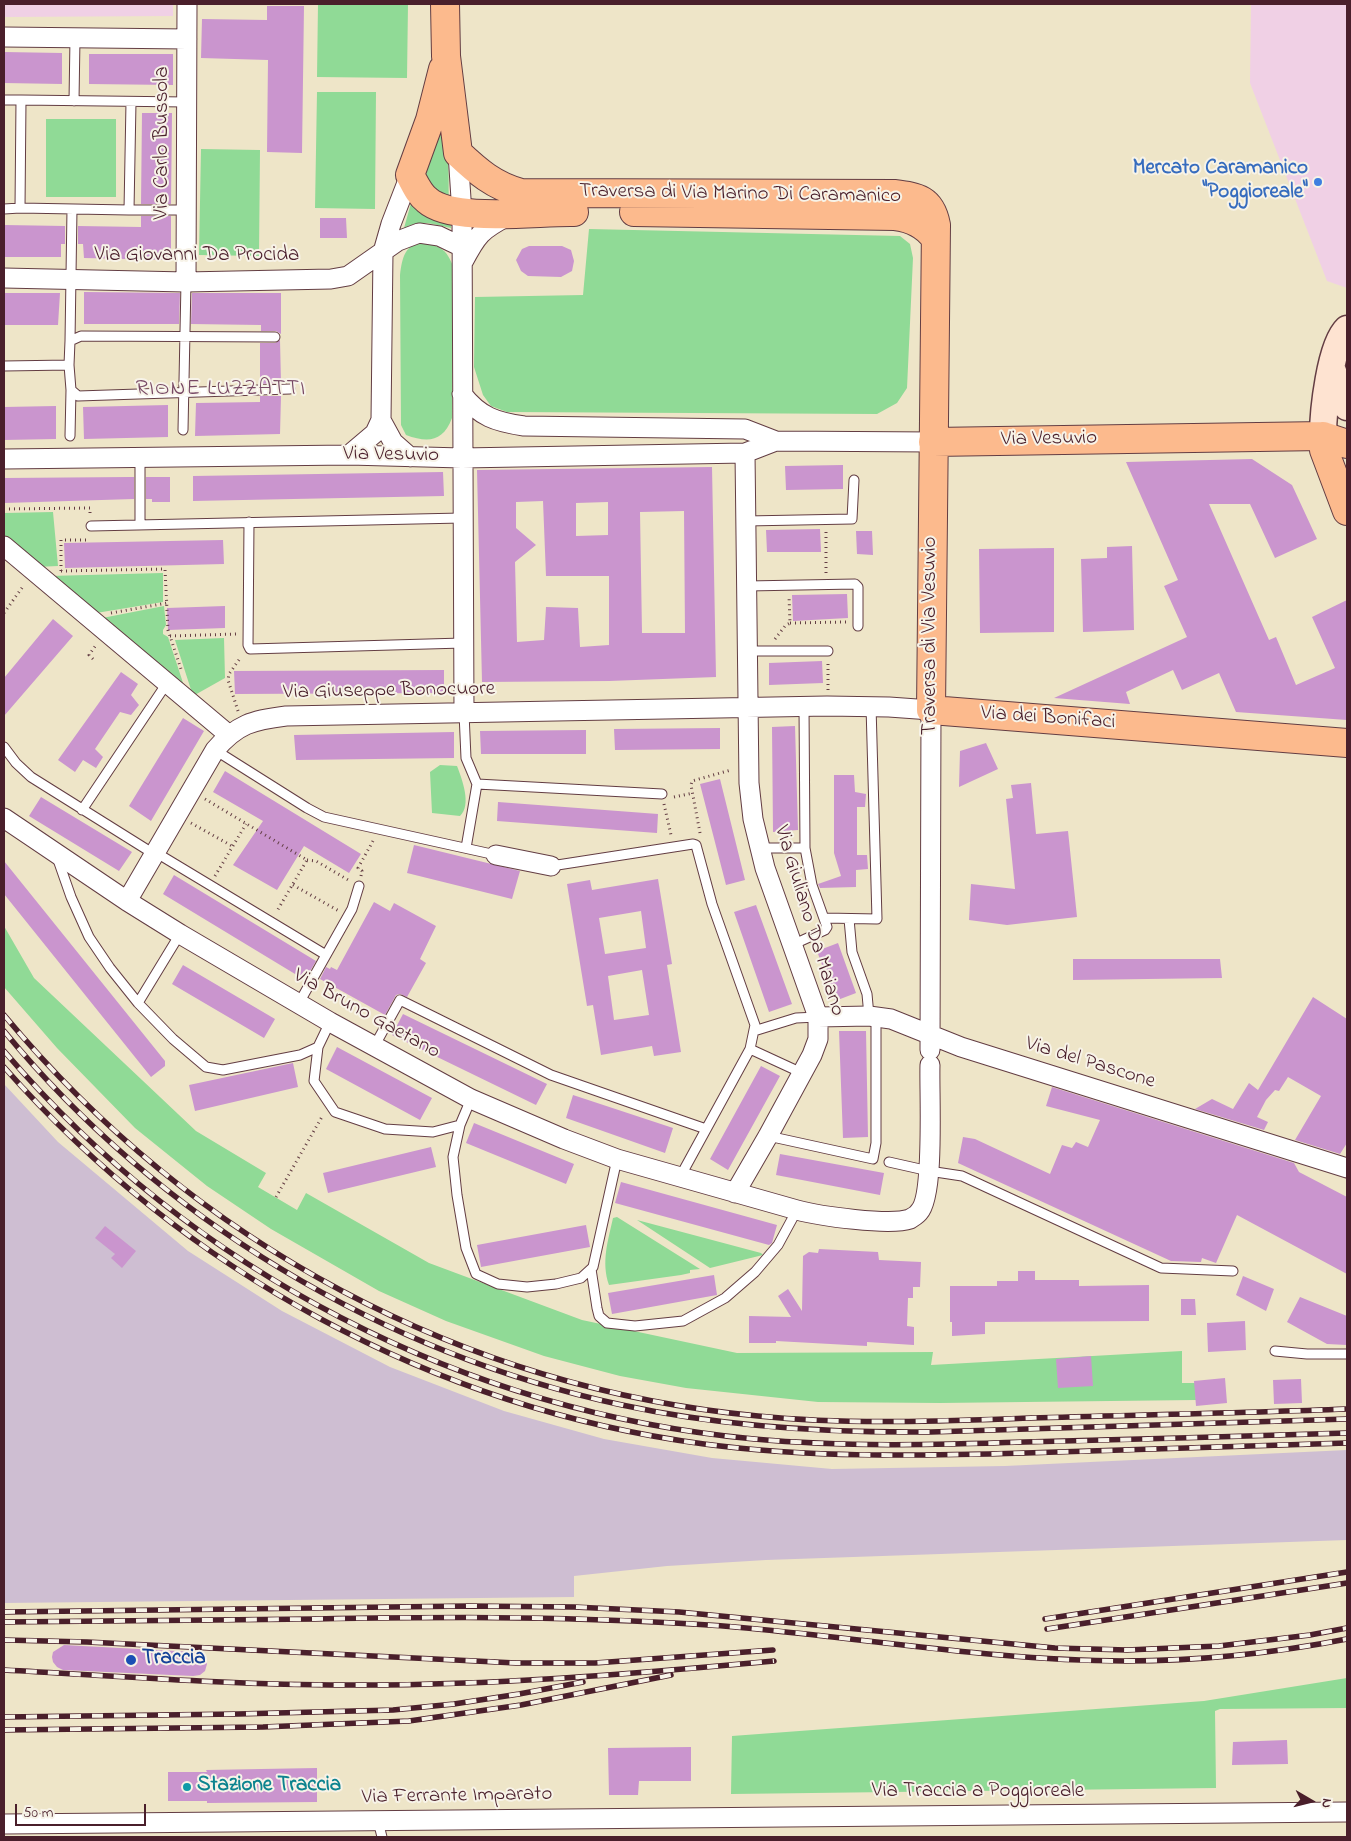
<!DOCTYPE html>
<html>
<head>
<meta charset="utf-8">
<style>
  body { margin:0 }
  #map { position:relative; width:1351px; height:1841px; overflow:hidden; background:#eee5c8; font-family:"Indie Flower",sans-serif }
  canvas { display:block }
  .frame { position:absolute; inset:0; border:5px solid #4a1f2b; pointer-events:none }
  .north { position:absolute; left:1286px; top:1776px; width:50px; height:50px; -webkit-text-stroke:4px #f7f3e8; paint-order:stroke; rotate:98deg; font-size:14px; font-weight:700; line-height:20px; text-align:center; color:#4a1f2b }
  .north::after { content:''; display:block; margin:auto; width:18px; height:22px; background:#4a1f2b; clip-path:polygon(50% 0,100% 100%,50% 72%,0 100%) }
  .scale { position:absolute; left:15px; top:1804px; width:131px; height:22px; box-sizing:border-box; border:2px solid #4a1f2b; border-top:0; padding-left:6px; font-size:15px; line-height:18px; white-space:nowrap; color:#4a1f2b; -webkit-text-stroke:4px #f7f3e8; paint-order:stroke }
</style>
</head>
<body>
<div id="map">
<canvas width="1351" height="1841"></canvas>
<div class="frame"></div>
<div class="north">N</div>
<div class="scale">50 m</div>
</div>
<script>
const g = document.querySelector('canvas').getContext('2d');
g.lineJoin = 'round';
function fill(path, color) { g.fillStyle = color; g.fill(path, 'evenodd'); }
function strokePath(path, color, width, dash) { g.strokeStyle = color; g.lineWidth = width; g.lineCap = dash ? 'butt' : 'round'; g.setLineDash(dash || []); g.stroke(path); }
function label(font, color, halo, rows, align = 'center') {
  g.font = font + ' "Indie Flower",sans-serif'; g.lineWidth = 4; g.setLineDash([]); g.textBaseline = 'middle'; g.strokeStyle = halo; g.fillStyle = color; for (const [text, x, y, turn = 0] of rows) {
    g.save(); g.translate(x, y); g.rotate((+turn || 0) * Math.PI / 180); g.textAlign = isNaN(turn) ? turn : align; if (halo) g.strokeText(text, 0, 0); g.fillText(text, 0, 0); g.restore();
  }
}
const built = new Path2D(`
  M 4,4 L 173,4 L 173,16 L 4,17 Z
  M 1251,4 L 1347,4 L 1347,288 L 1327,281 L 1250,83 Z`);
const industrial = new Path2D(`
  M 4,1084 L 58,1142 L 188,1251 L 282,1311 L 390,1367 L 504,1411 L 604,1439 L 712,1458 L 832,1469 L 1005,1466 L 1347,1450 L 1347,1540 L 766,1560 L 667,1566 L 574,1576 L 574,1597 L 4,1603 Z`);
const green = new Path2D(`
  M 318,4 L 408,4 L 407,78 L 317,77 Z
  M 317,92 L 376,92 L 375,209 L 315,208 Z
  M 46,119 L 116,119 L 116,197 L 46,197 Z
  M 441,133 C 451,152 448,180 449,200 L 426,182 L 424,165 Z
  M 201,149 L 260,150 L 259,256 L 199,255 Z
  M 413,196 L 451,221 L 451,228 C 433,224 420,219 404,228 Z
  M 589,229 L 900,236 L 910,244 L 913,258 L 907,388 L 897,403 L 877,414 L 507,412 L 491,406 L 483,395 L 474,367 L 475,297 L 583,295 Z
  M 425,242 C 442,248 446,249 453,266 L 452,418 C 443,442 428,443 406,435 L 401,425 L 400,275 C 402,258 405,243 425,242 Z
  M 53,512 L 58,566 L 36,567 L 4,539 L 4,513 Z
  M 163,573 L 163,602 L 90,614 L 49,576 Z
  M 164,606 L 166,625 L 163,630 L 163,634 L 168,637 L 186,692 L 97,619 Z
  M 224,638 L 225,678 L 193,696 L 175,640 Z
  M 440,765 L 457,766 C 462,779 472,805 460,816 L 432,813 L 430,772 Z
  M 4,926 L 34,978 L 196,1131 L 266,1173 L 258,1187 L 297,1210 L 306,1193 L 429,1263 L 582,1320 L 737,1353 L 933,1352 L 931,1365 L 1182,1351 L 1182,1383 L 1195,1383 L 1196,1400 L 940,1403 L 818,1402 L 686,1388 L 620,1376 L 544,1356 L 446,1321 L 379,1291 L 271,1229 L 207,1186 L 135,1128 L 57,1048 L 4,987 Z
  M 617,1217 L 700,1269 L 690,1270 L 690,1273 L 681,1275 L 609,1285 C 601,1262 608,1241 613,1218 Z
  M 637,1220 L 761,1253 L 763,1255 L 710,1268 Z
  M 1347,1678 L 1347,1708 L 1220,1709 L 1215,1711 L 1216,1788 L 731,1794 L 732,1736 L 1204,1701 Z`);
const building = new Path2D(`
  M 267,6 L 304,6 L 302,153 L 267,152 L 268,60 L 201,58 L 202,19 L 267,20 Z
  M 4,52 L 62,53 L 62,84 L 4,83 Z
  M 89,54 L 173,54 L 173,85 L 89,84 Z
  M 142,113 L 172,113 L 171,204 L 141,204 Z
  M 141,216 L 171,216 L 171,260 L 84,258 L 83,244 L 78,244 L 78,226 L 141,227 Z
  M 320,218 L 346,218 L 347,238 L 320,238 Z
  M 4,225 L 65,226 L 65,244 L 61,244 L 61,257 L 4,257 Z
  M 529,246 L 562,246 L 571,250 L 574,261 L 572,271 L 561,277 L 528,276 L 521,271 L 516,260 L 522,249 Z
  M 84,292 L 180,293 L 179,324 L 84,324 Z
  M 4,293 L 60,293 L 58,325 L 4,325 Z
  M 192,293 L 281,293 L 281,334 L 276,331 L 261,331 L 261,325 L 191,324 Z
  M 280,340 L 281,383 L 260,384 L 260,343 L 275,343 Z
  M 260,396 L 281,396 L 280,434 L 195,436 L 196,403 L 260,402 Z
  M 168,405 L 168,437 L 84,439 L 83,407 Z
  M 56,406 L 56,439 L 4,440 L 4,407 Z
  M 1252,459 L 1292,485 L 1317,539 L 1275,558 L 1250,504 L 1209,504 L 1269,640 L 1276,637 L 1296,685 L 1335,668 L 1312,617 L 1347,600 L 1347,720 L 1236,712 L 1219,673 L 1182,690 L 1173,670 L 1126,692 L 1130,704 L 1054,698 L 1187,637 L 1164,586 L 1178,580 L 1126,462 Z
  M 843,465 L 843,489 L 786,490 L 785,466 Z
  M 712,467 L 716,677 L 609,681 L 482,682 L 477,470 ZM 543,501 L 546,576 L 609,576 L 609,645 L 580,647 L 578,608 L 546,607 L 544,640 L 517,642 L 515,562 L 536,545 L 516,528 L 516,502 ZM 608,502 L 608,535 L 576,536 L 576,503 ZM 684,511 L 685,633 L 642,633 L 640,512 Z
  M 443,472 L 444,496 L 193,501 L 193,476 Z
  M 129,477 L 134,477 L 134,499 L 4,503 L 4,478 Z
  M 146,477 L 170,477 L 170,502 L 152,502 L 152,499 L 146,499 Z
  M 820,529 L 821,552 L 767,552 L 766,530 Z
  M 856,531 L 872,531 L 873,555 L 857,554 Z
  M 223,540 L 224,564 L 65,568 L 64,543 Z
  M 1132,546 L 1134,630 L 1083,632 L 1081,559 L 1107,558 L 1107,547 Z
  M 1054,548 L 1054,632 L 980,633 L 979,549 Z
  M 847,594 L 848,618 L 793,621 L 792,595 Z
  M 225,606 L 225,628 L 168,630 L 167,608 Z
  M 53,619 L 73,636 L 4,716 L 4,678 Z
  M 822,661 L 823,683 L 769,685 L 769,663 Z
  M 444,670 L 444,693 L 235,694 L 234,671 Z
  M 121,672 L 138,684 L 131,695 L 139,705 L 131,715 L 120,712 L 95,749 L 103,757 L 96,768 L 83,760 L 75,772 L 58,760 Z
  M 183,718 L 204,731 L 151,821 L 129,806 Z
  M 795,726 L 798,830 L 773,832 L 772,727 Z
  M 720,728 L 720,749 L 615,750 L 614,729 Z
  M 586,730 L 586,754 L 481,754 L 480,731 Z
  M 454,732 L 454,758 L 296,760 L 294,735 Z
  M 986,743 L 998,769 L 959,787 L 960,751 Z
  M 225,771 L 361,854 L 349,873 L 304,846 L 277,890 L 233,865 L 263,821 L 213,792 Z
  M 834,775 L 854,775 L 855,792 L 866,794 L 865,807 L 857,807 L 857,855 L 867,855 L 868,869 L 856,870 L 856,887 L 820,888 L 818,884 L 841,876 L 834,853 Z
  M 720,779 L 745,880 L 726,885 L 700,784 Z
  M 1031,783 L 1036,834 L 1068,831 L 1077,917 L 1007,925 L 969,920 L 971,884 L 1015,889 L 1006,799 L 1013,798 L 1011,785 Z
  M 41,797 L 132,852 L 119,871 L 29,816 Z
  M 498,802 L 658,814 L 657,833 L 497,821 Z
  M 414,845 L 520,871 L 512,899 L 407,873 Z
  M 4,861 L 165,1061 L 165,1066 L 151,1077 L 4,894 Z
  M 174,875 L 316,961 L 309,973 L 304,971 L 300,977 L 163,894 Z
  M 658,879 L 672,964 L 667,965 L 681,1052 L 654,1056 L 652,1046 L 601,1055 L 593,1005 L 587,1006 L 567,884 L 590,880 L 592,890 ZM 641,911 L 646,948 L 605,954 L 599,918 ZM 642,970 L 649,1015 L 614,1020 L 608,976 Z
  M 374,902 L 390,911 L 394,903 L 436,926 L 420,959 L 426,963 L 407,997 L 400,994 L 396,995 L 385,1015 L 320,979 L 326,967 L 330,969 L 331,967 L 337,970 Z
  M 756,905 L 792,1004 L 769,1012 L 734,912 Z
  M 838,943 L 856,993 L 835,1001 L 817,951 Z
  M 1073,959 L 1220,959 L 1222,978 L 1073,980 Z
  M 183,965 L 275,1019 L 264,1038 L 172,984 Z
  M 1313,997 L 1347,1019 L 1347,1143 L 1340,1154 L 1295,1140 L 1321,1096 L 1288,1077 L 1279,1091 L 1275,1090 L 1266,1100 L 1257,1117 L 1268,1122 L 1264,1130 L 1195,1109 L 1212,1099 L 1233,1109 L 1249,1083 L 1258,1090 Z
  M 403,1014 L 547,1084 L 536,1105 L 392,1035 Z
  M 839,1031 L 866,1031 L 868,1137 L 843,1138 Z
  M 337,1047 L 432,1098 L 420,1120 L 326,1069 Z
  M 293,1063 L 298,1087 L 195,1111 L 189,1085 Z
  M 761,1066 L 780,1076 L 728,1170 L 710,1159 Z
  M 1052,1087 L 1294,1163 L 1299,1172 L 1347,1197 L 1347,1274 L 1237,1215 L 1216,1263 L 1202,1258 L 1201,1262 L 1171,1261 L 958,1163 L 963,1137 L 975,1139 L 1050,1174 L 1062,1145 L 1072,1148 L 1076,1142 L 1088,1147 L 1100,1120 L 1046,1106 Z
  M 573,1095 L 673,1128 L 665,1153 L 566,1118 Z
  M 474,1123 L 574,1164 L 566,1184 L 466,1143 Z
  M 431,1147 L 436,1167 L 328,1193 L 323,1173 Z
  M 780,1154 L 884,1173 L 880,1195 L 776,1175 Z
  M 621,1182 L 777,1225 L 772,1243 L 769,1245 L 615,1203 Z
  M 586,1225 L 590,1247 L 481,1267 L 477,1245 Z
  M 105,1226 L 136,1251 L 122,1268 L 111,1258 L 115,1254 L 95,1238 Z
  M 819,1249 L 878,1252 L 879,1260 L 921,1262 L 920,1287 L 913,1287 L 913,1298 L 908,1298 L 907,1326 L 914,1327 L 914,1345 L 867,1342 L 867,1346 L 776,1341 L 776,1343 L 749,1343 L 749,1316 L 791,1317 L 778,1296 L 788,1289 L 802,1311 L 803,1256 L 809,1252 L 818,1253 Z
  M 1018,1271 L 1035,1271 L 1035,1280 L 1079,1280 L 1079,1286 L 1149,1285 L 1149,1321 L 985,1322 L 985,1334 L 952,1336 L 952,1322 L 950,1322 L 950,1286 L 997,1286 L 997,1281 L 1018,1281 Z
  M 714,1275 L 717,1295 L 612,1314 L 608,1293 Z
  M 1243,1276 L 1274,1289 L 1266,1311 L 1236,1295 Z
  M 1300,1297 L 1347,1316 L 1347,1345 L 1327,1344 L 1287,1322 Z
  M 1181,1299 L 1195,1299 L 1196,1315 L 1181,1315 Z
  M 1245,1321 L 1246,1350 L 1208,1352 L 1207,1323 Z
  M 1091,1356 L 1093,1386 L 1058,1388 L 1056,1359 Z
  M 1225,1378 L 1227,1403 L 1196,1406 L 1194,1381 Z
  M 1301,1379 L 1302,1403 L 1274,1404 L 1273,1380 Z
  M 64,1645 L 195,1652 L 205,1658 L 207,1664 L 205,1671 L 200,1675 L 193,1676 L 63,1670 L 57,1667 L 53,1662 L 52,1657 L 53,1652 Z
  M 1287,1740 L 1288,1764 L 1232,1765 L 1233,1742 Z
  M 691,1747 L 691,1781 L 639,1781 L 638,1795 L 609,1795 L 608,1748 Z
  M 317,1768 L 317,1802 L 207,1803 L 207,1801 L 168,1801 L 168,1772 L 207,1772 L 206,1770 Z`);
const path = new Path2D(`
  M 4,509 L 90,508 L 90,513
  M 826,532 L 826,574
  M 61,571 L 165,569 L 168,630 L 182,672
  M 61,571 L 61,540 L 88,540
  M 4,613 L 24,585
  M 111,613 L 167,603
  M 790,623 L 846,622
  M 170,636 L 237,634
  M 775,639 L 785,626 L 790,623 L 789,596
  M 93,659 L 89,655 L 96,645
  M 828,664 L 828,690
  M 238,711 L 228,680 L 229,674 L 241,657
  M 674,797 L 693,793
  M 205,799 L 307,860 L 277,911
  M 664,804 L 671,835
  M 191,823 L 232,846
  M 700,833 L 691,785 L 692,781 L 731,770
  M 307,860 L 316,861 L 350,881
  M 215,876 L 246,824
  M 361,876 L 362,871 L 358,868 L 373,841
  M 293,885 L 339,911
  M 276,1197 L 323,1115`);
const lane = new Path2D(`
  M 4,100 L 21,100
  M 74,101 L 75,38
  M 131,102 L 129,210 L 20,208 L 21,100 L 187,102
  M 4,209 L 20,208
  M 129,210 L 186,210
  M 70,341 L 72,209
  M 69,365 L 70,341 L 81,336 L 275,337
  M 4,366 L 69,365 L 71,390 L 78,396 L 290,389
  M 183,430 L 186,282
  M 70,436 L 71,390
  M 140,458 L 140,525
  M 746,521 L 852,519 L 854,480
  M 249,522 L 248,645 L 250,649 L 463,643
  M 91,526 L 462,518
  M 747,586 L 855,584 L 858,587 L 858,626
  M 748,651 L 828,651
  M 464,713 L 466,758 L 477,784 L 466,848
  M 4,747 L 16,763 L 31,777 L 154,854
  M 215,750 L 307,808 L 324,817 L 496,855
  M 477,784 L 662,794
  M 82,810 L 167,683
  M 759,848 L 805,848
  M 155,852 L 326,955
  M 57,857 L 71,897 L 89,937 L 110,968 L 138,1003 L 173,1039 L 206,1067 L 223,1070 L 300,1055 L 318,1047 L 330,1022
  M 551,866 L 693,844 L 696,845 L 712,904 L 755,1025 L 750,1049 L 680,1177
  M 825,918 L 877,919 L 871,706
  M 849,919 L 852,952 L 867,994 L 869,1016
  M 792,945 L 825,930 L 827,927 L 812,885 L 805,848 L 804,706
  M 138,1003 L 180,934
  M 299,1003 L 352,909 L 359,886
  M 754,1031 L 796,1018 L 818,1017
  M 375,1045 L 400,1000 L 551,1075 L 706,1129
  M 318,1047 L 314,1081 L 335,1112 L 385,1129 L 433,1132 L 460,1125 L 471,1099
  M 750,1049 L 802,1073
  M 460,1125 L 453,1157 L 457,1195 L 466,1248 L 476,1274 L 498,1284 L 527,1287 L 556,1284 L 581,1278 L 593,1267 L 617,1159
  M 768,1136 L 873,1159 L 876,1143 L 876,1017
  M 889,1162 L 929,1171 L 962,1176 L 1161,1268 L 1233,1271
  M 591,1269 L 597,1308 L 599,1316 L 607,1323 L 635,1326 L 683,1321 L 725,1298 L 755,1272 L 778,1245 L 797,1210
  M 1275,1351 L 1307,1354 L 1347,1354
  M 378,1821 L 382,1837`);
const street = new Path2D(`
  M 4,37 L 187,39
  M 458,153 L 462,214 L 464,713
  M 410,175 L 391,224 L 383,252 L 381,420 L 393,442 L 410,457
  M 463,262 C 477,235 481,230 508,216
  M 4,278 L 186,282 L 331,279 L 348,276 L 398,241 L 419,233 L 439,236 L 462,247
  M 186,282 L 187,4
  M 462,394 C 480,417 496,422 524,426 L 745,429 L 776,441 L 933,442
  M 349,455 L 375,433 L 381,420
  M 4,459 L 349,455 L 462,458 L 745,453 L 776,441
  M 4,546 L 229,735
  M 4,818 L 127,901 L 180,934 L 330,1022 L 471,1099 L 564,1139 L 617,1159 L 797,1210 C 819,1216 890,1226 910,1219 C 913,1217 917,1215 919,1212 C 935,1196 929,1092 930,1065
  M 496,855 L 551,866
  M 127,901 L 215,750 C 237,724 253,720 286,716 L 827,706 L 889,707 L 931,710 L 930,1050
  M 818,1017 L 869,1016 L 891,1019 L 961,1047 L 1347,1168
  M 735,1193 L 768,1136 L 812,1055 L 818,1039 L 818,1017 L 765,868 L 753,819 L 749,783 L 745,453
  M 4,1824 L 1347,1812`);
const secondary = new Path2D(`
  M 1332,369 L 1347,407
  M 1323,436 C 1323,412 1330,345 1347,329`);
const primary = new Path2D(`
  M 445,4 L 446,56 L 458,153 C 477,171 494,186 521,193 L 894,194 C 918,197 931,199 936,225 L 931,710 L 1347,743
  M 443,69 L 430,120 L 410,175 C 415,184 419,194 427,200 C 453,223 538,211 574,212
  M 634,212 L 895,216 C 912,218 925,224 935,238
  M 1323,436 L 1324,450 L 1347,511
  M 933,442 L 1323,436 L 1347,444`);
const rail = new Path2D(`
  M 4,1015 C 194,1243 462,1388 758,1416 C 849,1425 940,1421 1031,1418 C 1136,1415 1242,1413 1347,1409
  M 4,1031 C 159,1219 384,1354 622,1405 C 724,1427 827,1433 931,1432 L 1347,1419
  M 4,1051 C 193,1272 464,1412 754,1439 C 844,1447 934,1445 1025,1442 C 1132,1440 1240,1436 1347,1433
  M 4,1067 C 184,1271 433,1408 704,1444 C 810,1458 918,1456 1025,1453 C 1133,1450 1240,1446 1347,1443
  M 4,1612 L 468,1606 L 574,1607 L 679,1612 L 1055,1648 L 1127,1650 L 1219,1646 L 1310,1635 L 1347,1628
  M 1045,1619 L 1347,1572
  M 4,1622 C 108,1621 211,1620 315,1619 C 435,1617 554,1616 674,1623 C 824,1630 974,1661 1125,1661 C 1199,1661 1275,1653 1347,1639
  M 1047,1629 L 1347,1583
  M 4,1640 L 87,1642 L 516,1663 L 595,1663 L 773,1650
  M 4,1670 C 117,1676 231,1685 345,1685 C 488,1686 632,1674 774,1661
  M 4,1717 L 238,1714 L 393,1710 L 454,1704 L 519,1694 L 583,1682
  M 4,1730 L 263,1727 L 409,1721 L 521,1705 L 671,1675`);
const markers = [
  [1318,182,5,"#3f7fe0"],
  [131,1660,6,"#1a4fb4"],
  [187,1787,5,"#0f9aa8"]
];
const streetNames = [
  ["Via Carlo Bussola",164,143,-90],
  ["Traversa di Via Marino Di Caramanico",740,195,1],
  ["Via Giovanni Da Procida",197,257],
  ["Via Vesuvio",1049,440,-1],
  ["Via Vesuvio",391,456,1],
  ["Traversa di Via Vesuvio",932,636,-90],
  ["Via Giuseppe Bonocuore",389,692,-1],
  ["Via dei Bonifaci",1048,719,4],
  ["Via Giuliano Da Maiano",808,921,73],
  ["Via Bruno Gaetano",366,1015,29],
  ["Via del Pascone",1090,1064,17],
  ["Via Traccia a Poggioreale",978,1793],
  ["Via Ferrante Imparato",457,1797,-1]
];
const shopNames = [
  ["Mercato Caramanico",1308,170],
  ["\"Poggioreale\"",1308,194]
];
const transitNames = [
  ["Traccia",142,1660]
];
const cultureNames = [
  ["Stazione Traccia",197,1787]
];
const neighbourhoodNames = [
  ["RIONE LUZZATTI",221,390]
];
fill(built, '#f0d0e5');
fill(industrial, '#cebed2');
fill(green, '#90da96');
fill(building, '#ca95ce');
strokePath(lane, '#633d43', 11);
strokePath(street, '#633d43', 21);
strokePath(secondary, '#633d43', 29);
strokePath(primary, '#633d43', 30);
strokePath(path, '#633d43', 3, [1, 4]);
strokePath(lane, '#fff', 9);
strokePath(street, '#fff', 19);
strokePath(secondary, '#fee3d1', 26);
strokePath(primary, '#fcba8d', 28);
strokePath(rail, '#4a1f2b', 5.5);
strokePath(rail, '#f7f3e8', 4, [11]);
for (const [x, y, r, color] of markers) { const dot = new Path2D(); dot.arc(x, y, r, 0, 2 * Math.PI); g.fillStyle = color; g.fill(dot); strokePath(dot, '#f7f3e8', 2); }
label('21px', '#4a1f2b', '#f7f3e8', streetNames);
label('bold 21px', '#366cbe', '#f7f3e8', shopNames, 'right');
label('bold 21px', '#164399', '#f7f3e8', transitNames, 'left');
label('bold 21px', '#0d838f', '#f7f3e8', cultureNames, 'left');
g.letterSpacing = '1px';
label('22px', '#774864', '#f7f3e8', neighbourhoodNames);
g.letterSpacing = '0px';
</script>
</body>
</html>
